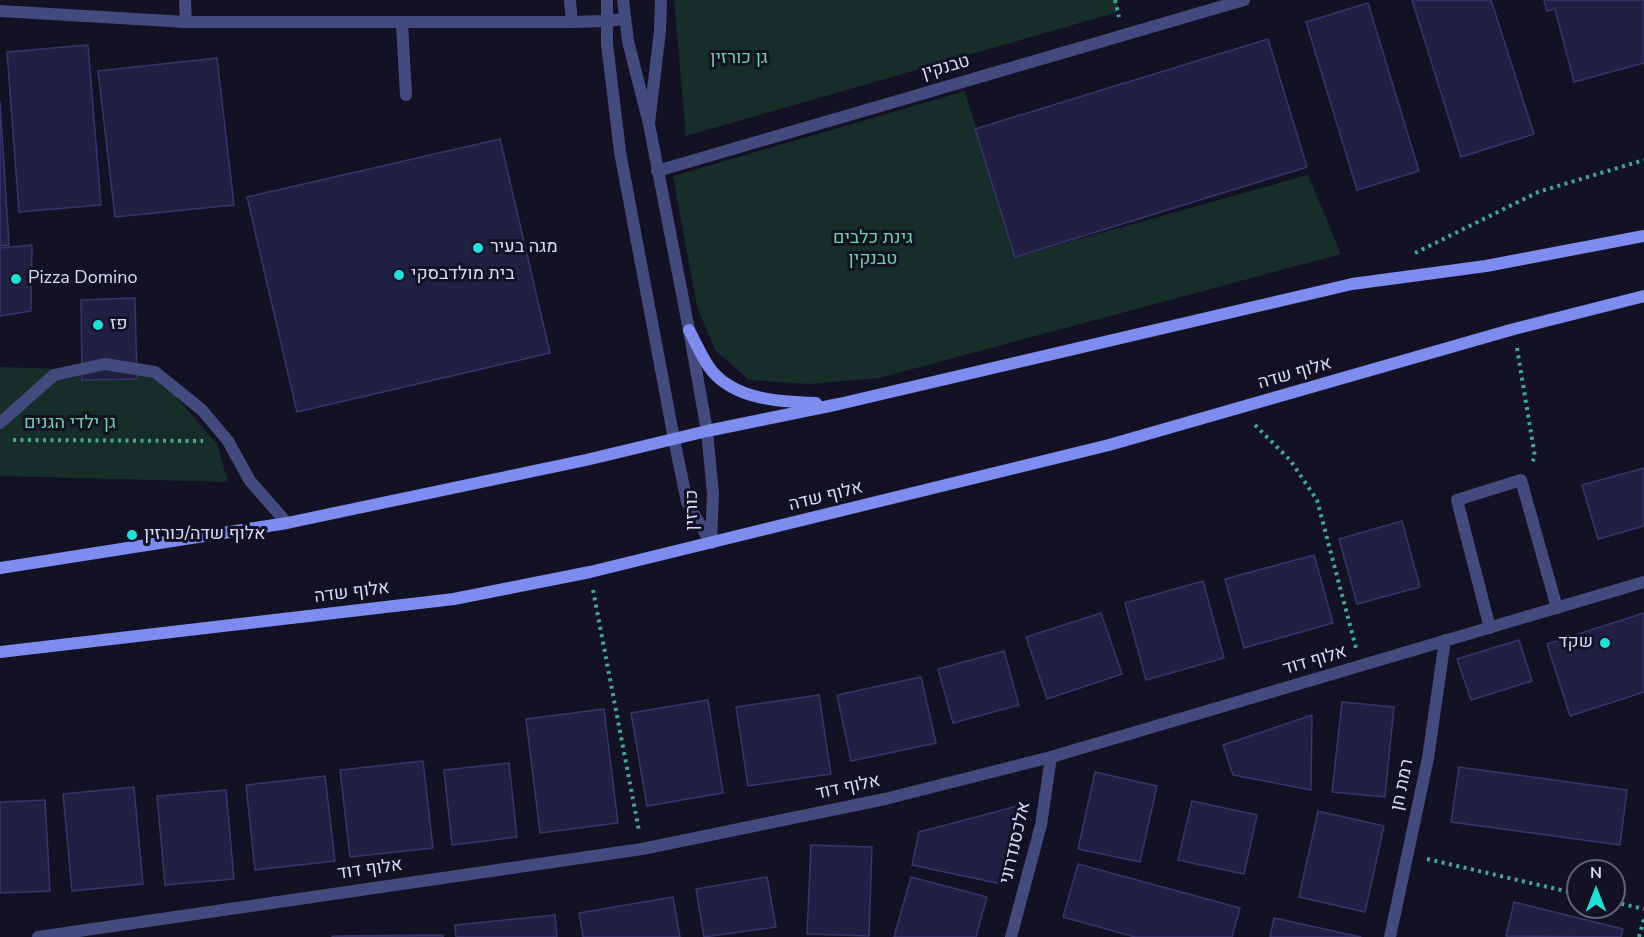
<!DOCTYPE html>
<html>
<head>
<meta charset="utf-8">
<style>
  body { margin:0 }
  #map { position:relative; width:1644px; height:937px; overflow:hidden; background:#121224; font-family:"Nunito Sans",sans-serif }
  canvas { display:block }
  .north { position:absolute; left:1566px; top:859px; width:60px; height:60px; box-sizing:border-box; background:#121224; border:2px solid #62627a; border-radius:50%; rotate:0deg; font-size:16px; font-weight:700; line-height:24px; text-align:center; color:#dadbfa }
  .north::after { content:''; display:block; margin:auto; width:21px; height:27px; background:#1ee2d7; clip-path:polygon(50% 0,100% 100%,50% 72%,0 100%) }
</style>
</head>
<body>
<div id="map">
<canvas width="1644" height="937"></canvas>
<div class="north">N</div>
</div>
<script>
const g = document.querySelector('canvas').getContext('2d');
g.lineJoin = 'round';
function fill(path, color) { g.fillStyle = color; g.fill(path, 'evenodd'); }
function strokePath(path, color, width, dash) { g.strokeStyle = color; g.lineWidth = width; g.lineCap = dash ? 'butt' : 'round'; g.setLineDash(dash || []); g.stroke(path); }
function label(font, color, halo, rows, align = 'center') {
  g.font = font + ' "Nunito Sans",Heebo,sans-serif'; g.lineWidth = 6; g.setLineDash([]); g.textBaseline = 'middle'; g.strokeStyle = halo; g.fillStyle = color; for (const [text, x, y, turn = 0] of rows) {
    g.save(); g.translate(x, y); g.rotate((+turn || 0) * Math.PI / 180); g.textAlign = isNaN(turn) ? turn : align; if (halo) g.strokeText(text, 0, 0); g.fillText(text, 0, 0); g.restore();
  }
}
const green = new Path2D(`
  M 674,0 L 1117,0 L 1118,12 L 686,136 Z
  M 965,91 L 1015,257 L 1308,175 L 1341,254 L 879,378 L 809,384 L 749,380 L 715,350 L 697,307 L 673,176 Z
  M 0,367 L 155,372 L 217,444 L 228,482 L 0,476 Z`);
const building = new Path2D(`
  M 1412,0 L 1491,0 L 1534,134 L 1461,157 Z
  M 1544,0 L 1644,0 L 1644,63 L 1574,82 L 1555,9 L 1547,11 Z
  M 1368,3 L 1419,171 L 1357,190 L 1306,22 Z
  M 1268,39 L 1307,167 L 1015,257 L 975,129 Z
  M 88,45 L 101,205 L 19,212 L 7,52 Z
  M 217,58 L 234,205 L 115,217 L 98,71 Z
  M 0,102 L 9,245 L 0,246 Z
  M 500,139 L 550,353 L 297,412 L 247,197 Z
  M 32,245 L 31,311 L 0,316 L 0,248 Z
  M 135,298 L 137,379 L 82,380 L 81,300 Z
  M 1644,468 L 1644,526 L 1598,539 L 1582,485 Z
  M 1402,521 L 1420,587 L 1357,604 L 1339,539 Z
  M 1314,555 L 1333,623 L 1244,648 L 1225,579 Z
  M 1203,581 L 1224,658 L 1146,680 L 1125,603 Z
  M 1101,613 L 1122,674 L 1047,699 L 1026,637 Z
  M 1644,613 L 1644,692 L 1570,716 L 1547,644 Z
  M 1519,640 L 1532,681 L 1471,700 L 1457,659 Z
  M 1004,651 L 1019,705 L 953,723 L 938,669 Z
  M 921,677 L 936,743 L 851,761 L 837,695 Z
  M 819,695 L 831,774 L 748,786 L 736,707 Z
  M 708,700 L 723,793 L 647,806 L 631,713 Z
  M 1342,702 L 1394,707 L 1385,797 L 1332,792 Z
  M 604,709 L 618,823 L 540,833 L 526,719 Z
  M 1312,715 L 1311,790 L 1233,775 L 1223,745 Z
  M 423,761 L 433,848 L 350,857 L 340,770 Z
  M 509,763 L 517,837 L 452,845 L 444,770 Z
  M 1459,767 L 1627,790 L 1620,845 L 1451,822 Z
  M 1095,772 L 1157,786 L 1140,862 L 1078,849 Z
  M 325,776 L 335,861 L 255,870 L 246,785 Z
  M 134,787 L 143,884 L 72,891 L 63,794 Z
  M 226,790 L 234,879 L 165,885 L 157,796 Z
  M 45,800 L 50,891 L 0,893 L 0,802 Z
  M 1192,801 L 1257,815 L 1244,874 L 1178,860 Z
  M 1018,806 L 1001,884 L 912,865 L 919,832 Z
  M 1318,811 L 1384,826 L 1365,912 L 1299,897 Z
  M 811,845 L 872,847 L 869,936 L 807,934 Z
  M 1078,864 L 1240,908 L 1232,937 L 1135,937 L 1063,917 Z
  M 767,877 L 776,927 L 704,937 L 696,889 Z
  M 911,877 L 987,897 L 976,937 L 894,937 Z
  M 673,897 L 680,937 L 583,937 L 579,913 Z
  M 1514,902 L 1623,929 L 1621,937 L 1506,936 Z
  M 555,915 L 557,937 L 456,937 L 455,925 Z
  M 1274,918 L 1361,937 L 1270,937 Z
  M 443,935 L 443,937 L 332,937 L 332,936 Z`);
const path = new Path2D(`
  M 1115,0 L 1119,17
  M 1415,253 L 1538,192 L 1644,160
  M 1517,348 L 1535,457 L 1531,464
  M 1255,425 L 1290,460 L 1317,500 L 1356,648
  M 13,440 L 203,441
  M 593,590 L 639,831
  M 1427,859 L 1578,894
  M 1614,902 L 1644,909
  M 1639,937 L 1644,919`);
const lane = new Path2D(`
  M 570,0 L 572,22
  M 402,23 L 406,95
  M 649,123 L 660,31 L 661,0
  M 0,423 L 54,375 L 105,364 L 155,372 L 202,410 L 228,441 L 250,481 L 287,523
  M 1490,628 L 1457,500 L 1521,480 L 1557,608`);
const street = new Path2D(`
  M 185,0 L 186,22
  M 607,0 L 607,44 L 620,152 L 674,439 L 687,502 L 711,543
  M 623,0 L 628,41 L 649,124 L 689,330 L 707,431 L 713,494 L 711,542
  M 0,11 L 186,22 L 572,22 L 606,21 L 625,19
  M 657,171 L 1244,0
  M 38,937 L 642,849 L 885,799 L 1051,757 L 1644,582
  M 1011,937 L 1041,825 L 1051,757
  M 1390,937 L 1428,758 L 1445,640`);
const secondary = new Path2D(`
  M 689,330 C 696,343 703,360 712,371 C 736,400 782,402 816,403
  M 0,568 L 287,523 L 586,460 L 707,431 L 839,404 L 1352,284 L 1486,266 L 1644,236
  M 0,652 L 454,599 L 590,572 L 1109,445 L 1514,329 L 1644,296`);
const markers = [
  [478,248,6,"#1ee2d7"],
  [399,275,6,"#1ee2d7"],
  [16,279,6,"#1ee2d7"],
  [98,325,6,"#1ee2d7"],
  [132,535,6,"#1ee2d7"],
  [1605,643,6,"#1ee2d7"]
];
const parkNames = [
  ["גן כורזין",739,59],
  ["גינת כלבים",873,239],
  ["טבנקין",873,260],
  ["גן ילדי הגנים",70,424]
];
const streetNames = [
  ["טבנקין",946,68,-16],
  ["אלוף שדה",1295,374,-16],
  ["אלוף שדה",826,497,-14],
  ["כורזין",693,510,-90],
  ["אלוף שדה",352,593,-7],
  ["אלוף דוד",1315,661,-16],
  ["רמת חן",1403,785,-78],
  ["אלוף דוד",848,788,-12],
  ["אלכסנדרוני",1016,843,-77],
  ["אלוף דוד",370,870,-8]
];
const poiNames = [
  ["מגה בעיר",490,248],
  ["בית מולדבסקי",411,275],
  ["Pizza Domino",28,279],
  ["פז",110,325],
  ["אלוף שדה/כורזין",144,535],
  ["שקד",1593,643,"right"]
];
fill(green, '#162d29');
fill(building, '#222042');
strokePath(building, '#37356c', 1.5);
strokePath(path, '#3fa992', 4, [3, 4.5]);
strokePath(lane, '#434a7d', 12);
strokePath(street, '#434a7d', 12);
strokePath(secondary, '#7d8cee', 12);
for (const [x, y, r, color] of markers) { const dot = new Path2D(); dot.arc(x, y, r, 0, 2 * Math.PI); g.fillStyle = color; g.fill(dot); strokePath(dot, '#121224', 2); }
label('18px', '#6ed1a9', '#121224', parkNames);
label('18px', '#dadbfa', '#121224', streetNames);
label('18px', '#dadbfa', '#121224', poiNames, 'left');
</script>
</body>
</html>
